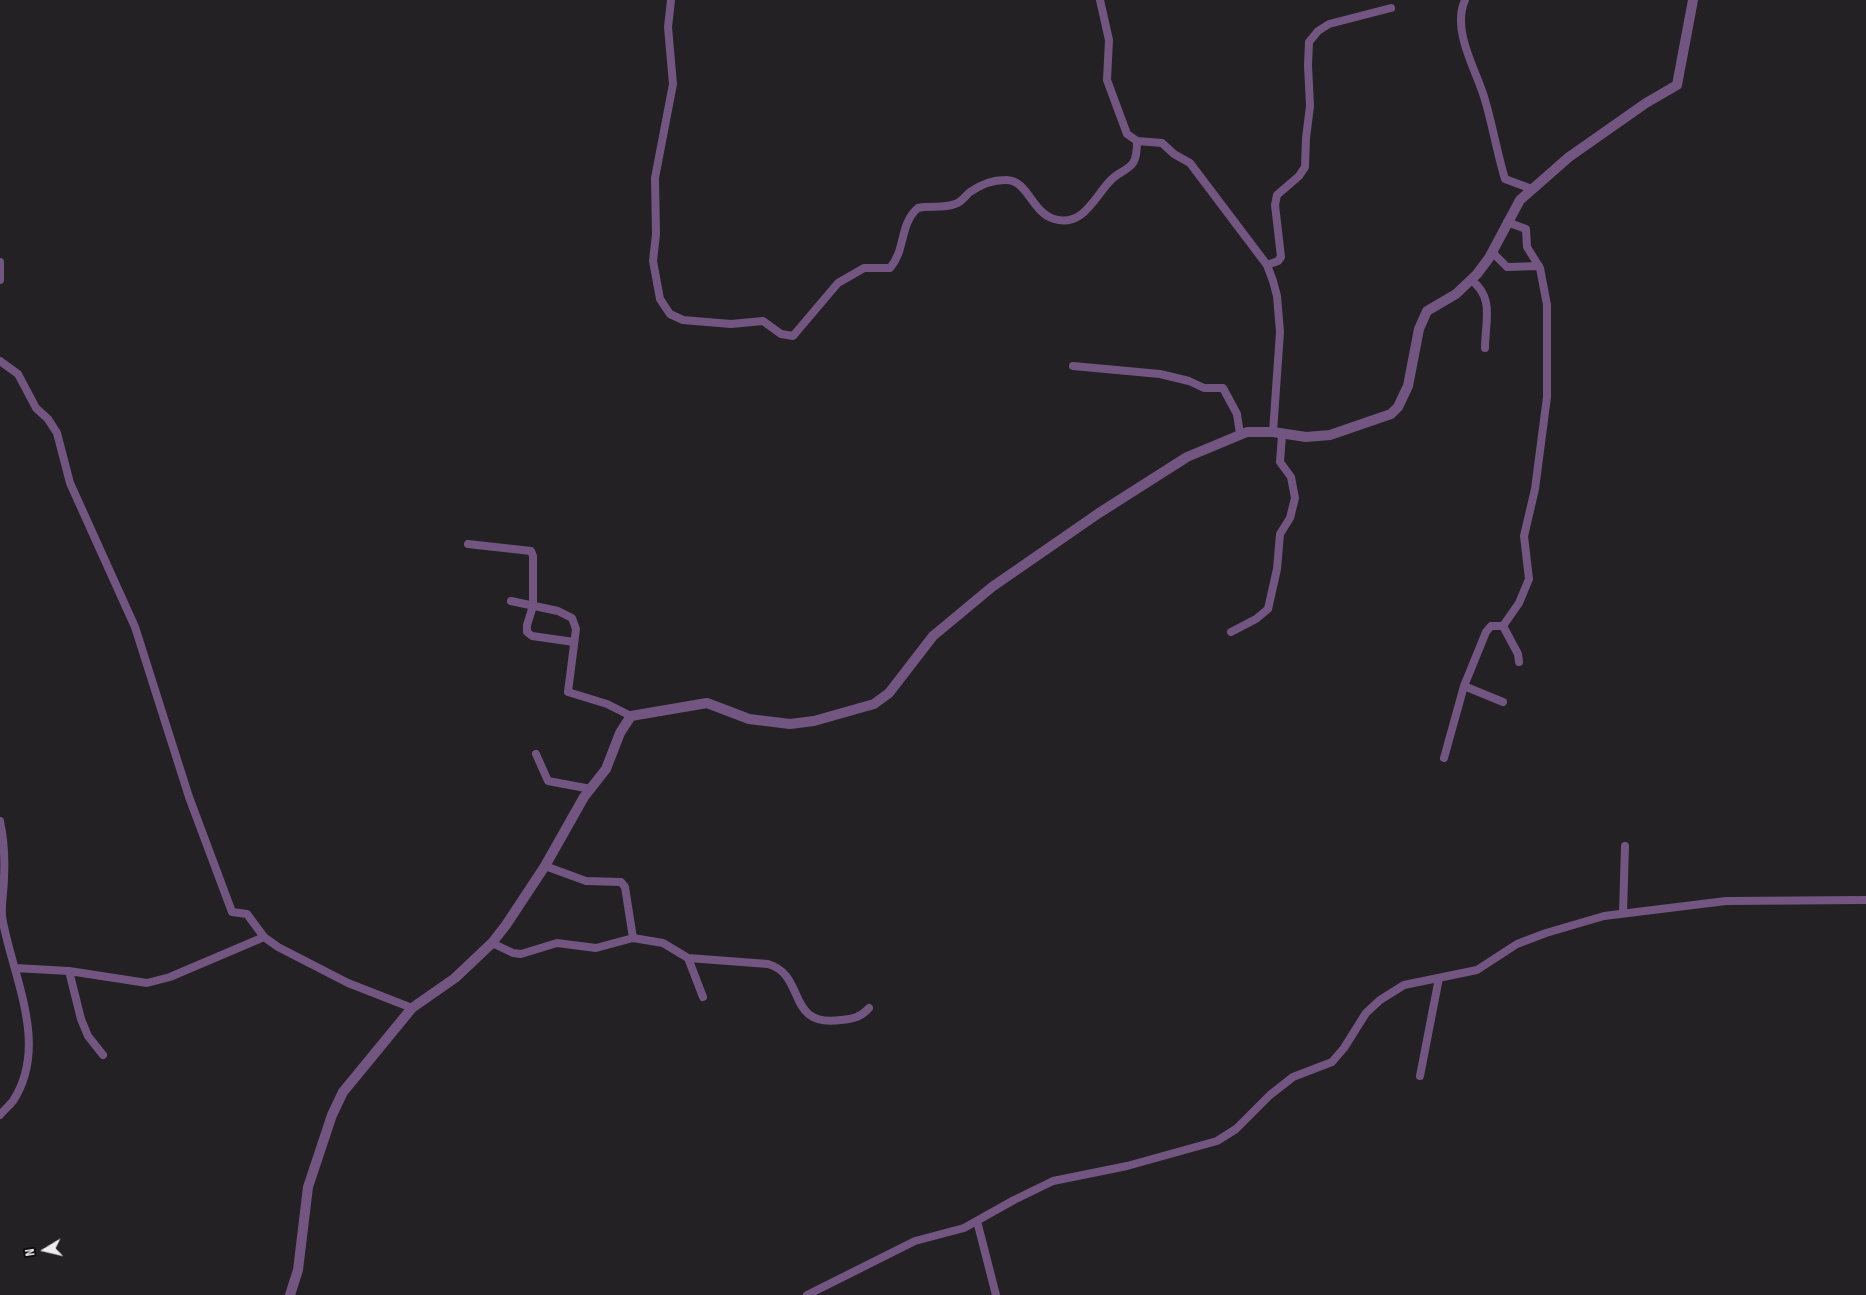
<!DOCTYPE html>
<html>
<head>
<meta charset="utf-8">
<style>
  body { margin:0 }
  #map { position:relative; width:1866px; height:1295px; overflow:hidden; background:#232124; font-family:"Sofia Sans Condensed",sans-serif }
  canvas { display:block }
  .north { position:absolute; left:20px; top:1225px; width:50px; height:50px; -webkit-text-stroke:4px #0c0b0d; paint-order:stroke; rotate:261deg; font-size:14px; font-weight:700; line-height:20px; text-align:center; color:#eeecef }
  .north::after { content:''; display:block; margin:auto; width:18px; height:22px; background:#eeecef; clip-path:polygon(50% 0,100% 100%,50% 72%,0 100%) }
</style>
</head>
<body>
<div id="map">
<canvas width="1866" height="1295"></canvas>
<div class="north">N</div>
</div>
<script>
const g = document.querySelector('canvas').getContext('2d');
g.lineJoin = 'round';
function strokePath(path, color, width, dash) { g.strokeStyle = color; g.lineWidth = width; g.lineCap = dash ? 'butt' : 'round'; g.setLineDash(dash || []); g.stroke(path); }
const minor = new Path2D(`
  M 671,0 L 668,27 L 673,84 L 655,178 L 656,234 L 653,261 L 660,299 L 670,314 L 683,320 L 731,324 L 763,321 L 781,334 L 793,336 L 838,283 L 864,268 L 890,268 C 906,250 899,224 918,208 C 930,205 943,209 955,204 C 962,202 965,196 970,192 C 980,185 993,180 1005,180 C 1028,179 1031,212 1054,219 C 1084,228 1095,195 1112,179 C 1118,173 1128,170 1133,163 C 1137,157 1137,148 1137,141
  M 1100,0 L 1109,40 L 1107,80 L 1127,134 L 1137,141 L 1162,143 L 1174,154 L 1190,163 L 1267,265 L 1273,281 L 1277,296 L 1280,332 L 1273,432
  M 1465,0 C 1451,31 1477,71 1485,100 C 1493,127 1497,153 1505,179 L 1532,189
  M 1492,252 L 1507,267 L 1539,266
  M 0,262 L 0,280
  M 1267,265 L 1278,261 L 1281,257 L 1275,205 L 1277,195 L 1299,176 L 1305,167 L 1306,138 L 1310,106 L 1308,65 L 1309,42 L 1318,31 L 1329,24 L 1391,8
  M 1471,280 C 1495,297 1485,323 1485,348
  M 0,361 L 18,374 L 36,408 L 48,419 L 57,433 L 70,483 L 135,627 L 189,797 L 232,912 L 247,914 L 264,937 L 278,947 L 348,983 L 412,1008
  M 1073,366 L 1160,374 L 1189,381 L 1204,388 L 1223,388 L 1237,414 L 1240,434
  M 468,544 L 531,551 L 533,556 L 533,606 L 527,625 L 527,632 L 532,636 L 574,642
  M 511,601 L 558,611 L 572,618 L 576,629 L 568,692 L 607,704 L 631,716
  M 1503,626 L 1518,654 L 1519,662
  M 1231,632 L 1256,619 L 1268,609 L 1277,569 L 1280,534 L 1290,518 L 1295,498 L 1291,477 L 1280,462 L 1282,435
  M 1464,686 L 1503,702
  M 536,754 L 548,781 L 591,789
  M 1444,758 L 1464,686 L 1486,632 L 1491,626 L 1503,626 L 1519,603 L 1529,579 L 1524,536 L 1535,489 L 1547,397 L 1547,305 L 1540,268 L 1527,247 L 1526,229 L 1507,222
  M 0,821 C 4,840 5,858 4,877 C 4,891 1,902 2,917 C 12,976 50,1044 13,1101 C 9,1106 4,1110 0,1115
  M 545,866 L 586,881 L 621,882 L 625,887 L 633,938
  M 1623,913 L 1625,846
  M 492,943 L 513,953 L 521,954 L 557,943 L 596,948 L 633,938 L 663,943 L 688,958 L 703,997
  M 688,958 L 768,964 C 807,975 785,1028 841,1020 C 853,1019 861,1017 869,1008
  M 15,968 L 69,971 L 147,983 L 170,977 L 264,937
  M 69,971 L 81,1019 L 88,1036 L 103,1055
  M 1420,1076 L 1439,978
  M 977,1221 L 996,1295
  M 807,1295 L 915,1241 L 964,1228 L 1014,1200 L 1053,1181 L 1127,1166 L 1217,1141 L 1236,1129 L 1270,1095 L 1293,1077 L 1332,1062 L 1344,1048 L 1366,1013 L 1380,1000 L 1404,985 L 1477,970 L 1517,944 L 1546,933 L 1604,916 L 1726,901 L 1866,900`);
const tertiary = new Path2D(`
  M 290,1295 L 298,1270 L 308,1187 L 332,1115 L 343,1092 L 412,1008 L 455,978 L 492,943 L 506,925 L 545,866 L 584,797 L 606,769 L 620,733 L 631,716 L 707,703 L 749,719 L 790,724 L 814,721 L 874,704 L 889,693 L 933,636 L 992,587 L 1099,513 L 1187,457 L 1247,432 L 1273,432 L 1306,437 L 1330,435 L 1391,414 L 1398,407 L 1408,386 L 1419,329 L 1427,311 L 1456,294 L 1477,274 L 1489,258 L 1520,200 L 1569,157 L 1646,103 L 1677,85 L 1693,0`);
strokePath(minor, '#735582', 8);
strokePath(tertiary, '#735582', 10);
</script>
</body>
</html>
